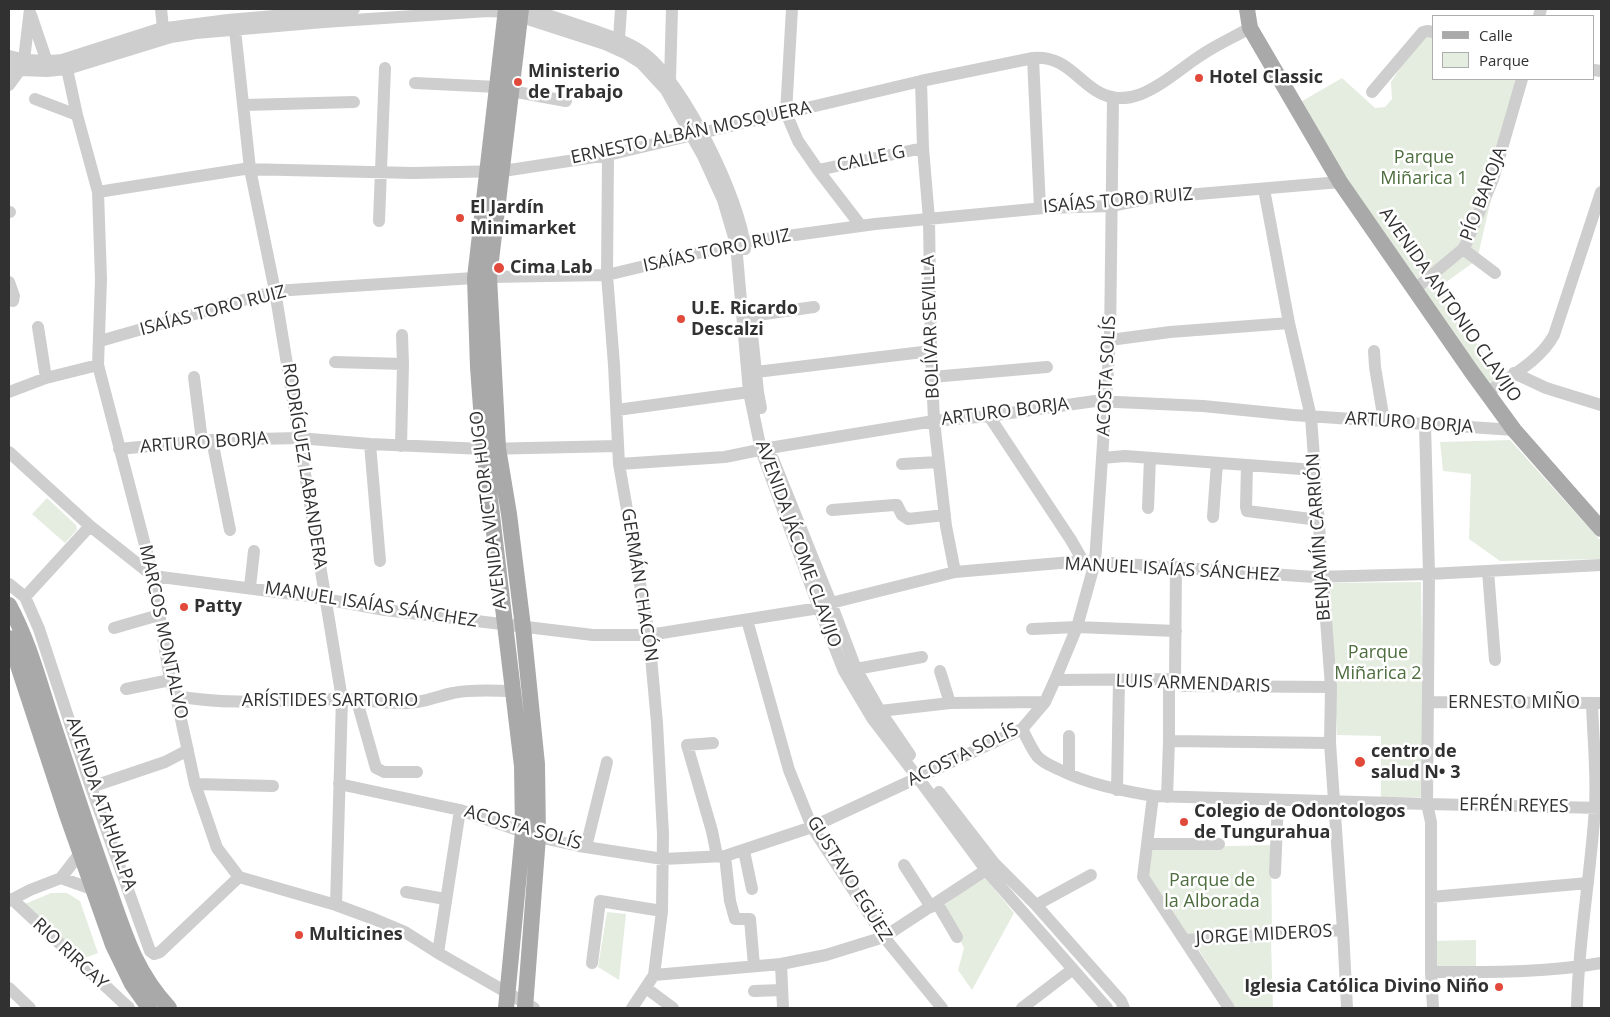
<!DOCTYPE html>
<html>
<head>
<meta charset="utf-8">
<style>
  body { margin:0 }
  #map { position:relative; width:1610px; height:1017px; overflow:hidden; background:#fff; font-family:"Open Sans",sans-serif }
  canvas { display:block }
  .frame { position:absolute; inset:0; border:10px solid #313131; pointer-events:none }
  .legend { position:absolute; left:1432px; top:15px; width:162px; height:65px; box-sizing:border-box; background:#fff; border:1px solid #adadad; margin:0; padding:6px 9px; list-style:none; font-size:15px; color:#313131 }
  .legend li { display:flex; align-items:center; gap:10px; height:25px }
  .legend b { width:25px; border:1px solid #adadad }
</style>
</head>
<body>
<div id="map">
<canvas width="1610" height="1017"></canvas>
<div class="frame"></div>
<ul class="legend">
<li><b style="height:6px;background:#a9a9a9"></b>Calle</li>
<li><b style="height:14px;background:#e5ede0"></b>Parque</li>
</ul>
</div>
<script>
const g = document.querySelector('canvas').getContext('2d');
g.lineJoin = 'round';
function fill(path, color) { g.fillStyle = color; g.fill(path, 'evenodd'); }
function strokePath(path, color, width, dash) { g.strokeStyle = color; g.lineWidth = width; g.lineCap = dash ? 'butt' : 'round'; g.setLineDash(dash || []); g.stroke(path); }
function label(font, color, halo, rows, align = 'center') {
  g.font = font + ' "Open Sans",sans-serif'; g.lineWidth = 5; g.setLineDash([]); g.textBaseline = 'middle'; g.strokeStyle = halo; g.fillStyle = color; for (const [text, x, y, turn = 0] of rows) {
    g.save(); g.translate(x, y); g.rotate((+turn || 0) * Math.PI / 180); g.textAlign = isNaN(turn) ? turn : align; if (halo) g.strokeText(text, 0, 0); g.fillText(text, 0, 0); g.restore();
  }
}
const green = new Path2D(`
  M 1424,32 L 1434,35 L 1434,79 L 1519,79 L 1477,260 L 1439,287 L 1500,378 L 1487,388 L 1297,104 L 1342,78 L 1375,108 L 1385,107 L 1392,99 L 1391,82 Z
  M 1510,440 L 1601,541 L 1601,559 L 1500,561 L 1469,539 L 1471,474 L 1443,471 L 1440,442 Z
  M 47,498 L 76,525 L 77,530 L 65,543 L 32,514 Z
  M 1421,582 L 1424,797 L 1381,798 L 1381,736 L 1337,735 L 1330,583 Z
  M 1271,845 L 1272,935 L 1188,936 L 1148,875 L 1150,848 Z
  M 984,876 L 1014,913 L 972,990 L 958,970 L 964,948 L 943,906 Z
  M 51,893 L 67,893 L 80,901 L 98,953 L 79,960 L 25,904 Z
  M 607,912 L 626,914 L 619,980 L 598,967 Z
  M 1271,940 L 1273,1008 L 1236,1008 L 1195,944 Z
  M 1476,940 L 1476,970 L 1432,972 L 1432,941 Z`);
const minor = new Path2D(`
  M 161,9 L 163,28
  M 528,9 C 550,15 571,23 593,30 C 611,37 630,42 645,54 C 684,84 741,200 745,249
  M 792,9 L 786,113 L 798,141 L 818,170 L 861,226
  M 31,15 L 47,62 L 47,69
  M 1539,16 L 1541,9
  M 235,30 L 250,169 L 275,291 L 342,699 L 336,905
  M 619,39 L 621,9
  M 9,56 C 27,61 43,62 62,60 L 159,29 L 228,20 L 354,9
  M 1033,58 L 1040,208
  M 62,60 L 67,69 L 77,115 L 98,192 L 101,279 L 98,365 L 153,576 L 170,680 L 176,696 L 195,784 L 217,848 L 239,877 L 336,905 L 374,919 L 405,932 L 438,953 L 534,1008
  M 9,67 L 20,70 L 47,71 L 67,69 L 171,37 L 196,33 L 324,22 L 488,11 L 506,12 L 605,44 L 625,53 L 641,63 L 666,90 L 703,156 L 723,200 L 736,244 L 749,392 L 761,450 L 819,608 L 844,671 L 872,718 L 918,778 L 986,870 L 1107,1008
  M 1594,70 L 1601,71
  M 921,81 L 923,148 L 929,219 L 931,351 L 934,421 L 946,526 L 955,572
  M 415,83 L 497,87
  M 668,83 L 670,80 L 672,9
  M 9,85 L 20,70 L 24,60 L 30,9
  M 511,91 L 566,101
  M 1372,92 L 1423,32 L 1427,31 L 1434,32
  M 35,99 L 77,115
  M 244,105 L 354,102
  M 608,155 L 607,275 L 614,365 L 619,464 L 649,635 L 657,723 L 663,834 L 662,911 L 654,975 L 632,1008
  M 818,170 L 923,148
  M 1264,189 L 1289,323 L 1311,417 L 1331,687 L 1330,743 L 1343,930 L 1347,1008
  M 98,192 L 244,169 L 413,173 L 503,171 L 608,155 L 921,81 L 1033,58 C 1063,56 1073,75 1095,90 C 1134,116 1172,73 1203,54 C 1218,44 1234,37 1250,28
  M 9,212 L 10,212
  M 379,221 L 385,68
  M 1463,249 L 1495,273
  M 9,282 L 14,296 L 13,301
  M 1415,289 L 1463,249 L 1466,244 L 1493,179 L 1522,79
  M 750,314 L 758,392 L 761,408
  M 743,317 L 814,307
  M 38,327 L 46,378
  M 1110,340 L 1170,332 L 1289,323
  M 100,341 L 275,291 L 489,277 L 607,275 L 744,242 L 875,224 L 1044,208 L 1111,206 L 1151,198 L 1340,182
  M 1374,351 L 1375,367 L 1384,421
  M 335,362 L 403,364
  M 756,372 L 931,351
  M 1514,373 L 1546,388 L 1601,405
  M 194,377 L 202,441
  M 932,377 L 1047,367
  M 9,392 L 46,378 L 98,365
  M 1487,393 C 1510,376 1540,361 1554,335 L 1601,192
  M 617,410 L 749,392
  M 989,416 L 1071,540 L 1083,561
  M 1425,424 L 1429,574 L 1427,804 L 1431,822 L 1431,972 L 1433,1008
  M 212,440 L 230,530
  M 370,444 L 380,561
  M 401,446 L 403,364 L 402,335
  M 119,449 L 212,440 L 299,438 L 370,444 L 484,449 L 618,446
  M 9,452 L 90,526 L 153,576 L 308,596 L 385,610 L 593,635 L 649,635 L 819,608 L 831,603 L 955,572 L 1083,561 L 1314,577 L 1429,574 L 1601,565
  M 1102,458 L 1125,456 L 1315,470
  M 773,459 L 831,603 L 856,669 L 880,711 L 910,755
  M 619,464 L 725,457 L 769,448 L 934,421 L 989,416 L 1095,401 L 1203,406 L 1293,415 L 1514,430
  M 902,464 L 938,462
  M 1247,465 L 1246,507 L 1247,511 L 1319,520
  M 1148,508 L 1150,458
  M 832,510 L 894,505 L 897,505 L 902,515 L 908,519 L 945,515
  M 1213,517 L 1217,463
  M 1488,571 L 1495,660
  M 9,584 L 25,597 L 39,629 L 91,787 L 150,951 L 154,954 L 160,952 L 239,877
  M 250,587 L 254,551
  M 25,597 L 90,526
  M 747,620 L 789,770 L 812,827 L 884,937 L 942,1008
  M 114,628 L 159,615
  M 1032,629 L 1077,627 L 1176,631
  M 856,669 L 922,657
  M 940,671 L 950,703
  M 1175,679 L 1176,567
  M 1055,680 L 1175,679 L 1183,686 L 1331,687
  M 126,689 L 170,680
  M 176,696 C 230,706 285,700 340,699 C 362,699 385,704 408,703 C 424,703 437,696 453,693 C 472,689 494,691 514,691
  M 357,701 L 376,768 L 384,772 L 417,772
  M 1428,702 L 1601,703
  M 880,711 L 950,703 L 1045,702
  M 1022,729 C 1027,738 1031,748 1037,756 C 1043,763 1052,766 1060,770 C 1090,785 1121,790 1153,796 L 1427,804 L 1601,808
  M 1169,741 L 1330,743
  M 713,743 L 687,745 L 712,831 L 717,856
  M 1069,774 L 1069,736
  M 195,784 L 273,786
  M 339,784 L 460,810 L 538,837 L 579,846 L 663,859 L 725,856 L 812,827 L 1022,729 L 1045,702 L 1055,680 L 1077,627 L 1095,562 L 1110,340 L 1113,97
  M 91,787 L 165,762 L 188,750
  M 1117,790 L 1119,680
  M 939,792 L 994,863 L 1036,905 L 1121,1001 L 1124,1008
  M 1153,796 L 1143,877 L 1229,1008
  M 1167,797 L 1169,741 L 1169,680
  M 1147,844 L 1219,844
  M 586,847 L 607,762
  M 744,851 L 752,889
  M 725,856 L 730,901 L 735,919 L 750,919 L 754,966
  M 904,865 L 931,907
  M 1275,873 L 1278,800
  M 61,878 L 92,889
  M 406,892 L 445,899
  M 1431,897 L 1588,883
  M 12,899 L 129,1008
  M 9,901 L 30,890 L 61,878 L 84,848
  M 937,903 L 957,937
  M 1036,905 L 1091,875
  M 1185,940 L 1343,930
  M 438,953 L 460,810
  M 592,963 L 600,901 L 662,911
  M 781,964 L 783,1008
  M 1431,972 C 1488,972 1545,973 1601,963
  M 654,975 L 781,964 L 826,955 L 884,937 L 986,870 L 992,865
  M 9,988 L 30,1008
  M 646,988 L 673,1008
  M 754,991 L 782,990
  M 1022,1008 L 1073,969
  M 1577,1008 C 1578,941 1591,874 1595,807 C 1597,773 1593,738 1592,703`);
const major = new Path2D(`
  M 521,9 L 489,277 L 498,448 L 509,514 L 523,627 L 537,764 L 538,837 L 525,1008
  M 1247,9 L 1250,28 L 1340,182 L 1471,371 L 1514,430 L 1601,529
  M 9,605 C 28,640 38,678 50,715 C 69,772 87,828 107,884 C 124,932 134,970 169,1008
  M 9,638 L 67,815 L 113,945 L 132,984 L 149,1008
  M 506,1008 L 523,832 L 522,766 L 484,449 L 478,367 L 475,278 L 506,9`);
const markers = [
  [1199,78,5,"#e14a3b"],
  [518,82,5,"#e14a3b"],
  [460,218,5,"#e14a3b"],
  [499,268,6,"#e14a3b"],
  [681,319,5,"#e14a3b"],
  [184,607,5,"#e14a3b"],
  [1360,762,6,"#e14a3b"],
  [1184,822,5,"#e14a3b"],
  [299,935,5,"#e14a3b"],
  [1499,987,5,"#e14a3b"]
];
const poiNames = [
  ["Ministerio",528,72],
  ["de Trabajo",528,93],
  ["Hotel Classic",1209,78],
  ["El Jardín",470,208],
  ["Minimarket",470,229],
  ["Cima Lab",510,268],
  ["U.E. Ricardo",691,309],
  ["Descalzi",691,330],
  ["Patty",194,607],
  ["centro de",1371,752],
  ["salud N• 3",1371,773],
  ["Colegio de Odontologos",1194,812],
  ["de Tungurahua",1194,833],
  ["Multicines",309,935],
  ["Iglesia Católica Divino Niño",1489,987,"right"]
];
const streetNames = [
  ["ERNESTO ALBÁN MOSQUERA",691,133,-12],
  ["CALLE G",871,159,-12],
  ["PÍO BAROJA",1484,194,-69],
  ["ISAÍAS TORO RUIZ",1118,201,-5],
  ["ISAÍAS TORO RUIZ",717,251,-12],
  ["AVENIDA ANTONIO CLAVIJO",1450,305,55],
  ["ISAÍAS TORO RUIZ",213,311,-15],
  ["BOLÍVAR SEVILLA",931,327,-92],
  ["ACOSTA SOLÍS",1107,376,-87],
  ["ARTURO BORJA",1005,412,-7],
  ["ARTURO BORJA",1409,423,4],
  ["ARTURO BORJA",204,443,-4],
  ["RODRÍGUEZ LABANDERA",304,466,81],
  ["AVENIDA VICTOR HUGO",489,510,-97],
  ["BENJAMÍN CARRIÓN",1319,537,-94],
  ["AVENIDA JÁCOME CLAVIJO",798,544,70],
  ["MANUEL ISAÍAS SÁNCHEZ",1172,570,3],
  ["GERMÁN CHACÓN",639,585,81],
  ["MANUEL ISAÍAS SÁNCHEZ",371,605,9],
  ["MARCOS MONTALVO",163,632,78],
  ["LUIS ARMENDARIS",1193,684,2],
  ["ARÍSTIDES SARTORIO",330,701],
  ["ERNESTO MIÑO",1514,703],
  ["ACOSTA SOLÍS",963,755,-26],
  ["AVENIDA ATAHUALPA",101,804,71],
  ["EFRÉN REYES",1514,806,1],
  ["ACOSTA SOLÍS",523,828,16],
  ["GUSTAVO EGÜEZ",849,879,58],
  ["JORGE MIDEROS",1264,935,-3],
  ["RIO RIRCAY",70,954,43]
];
const parkNames = [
  ["Parque",1424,158],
  ["Miñarica 1",1424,179],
  ["Parque",1378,653],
  ["Miñarica 2",1378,674],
  ["Parque de",1212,881],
  ["la Alborada",1212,902]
];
fill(green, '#e5ede0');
strokePath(minor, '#cecece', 12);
strokePath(major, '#a9a9a9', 16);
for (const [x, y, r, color] of markers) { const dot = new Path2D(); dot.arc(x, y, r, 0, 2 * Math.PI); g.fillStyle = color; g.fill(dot); strokePath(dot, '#fff', 2); }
label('bold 18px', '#313131', '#fff', poiNames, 'left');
label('18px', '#313131', '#fff', streetNames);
label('18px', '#4d6d3f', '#fff', parkNames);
</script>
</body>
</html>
